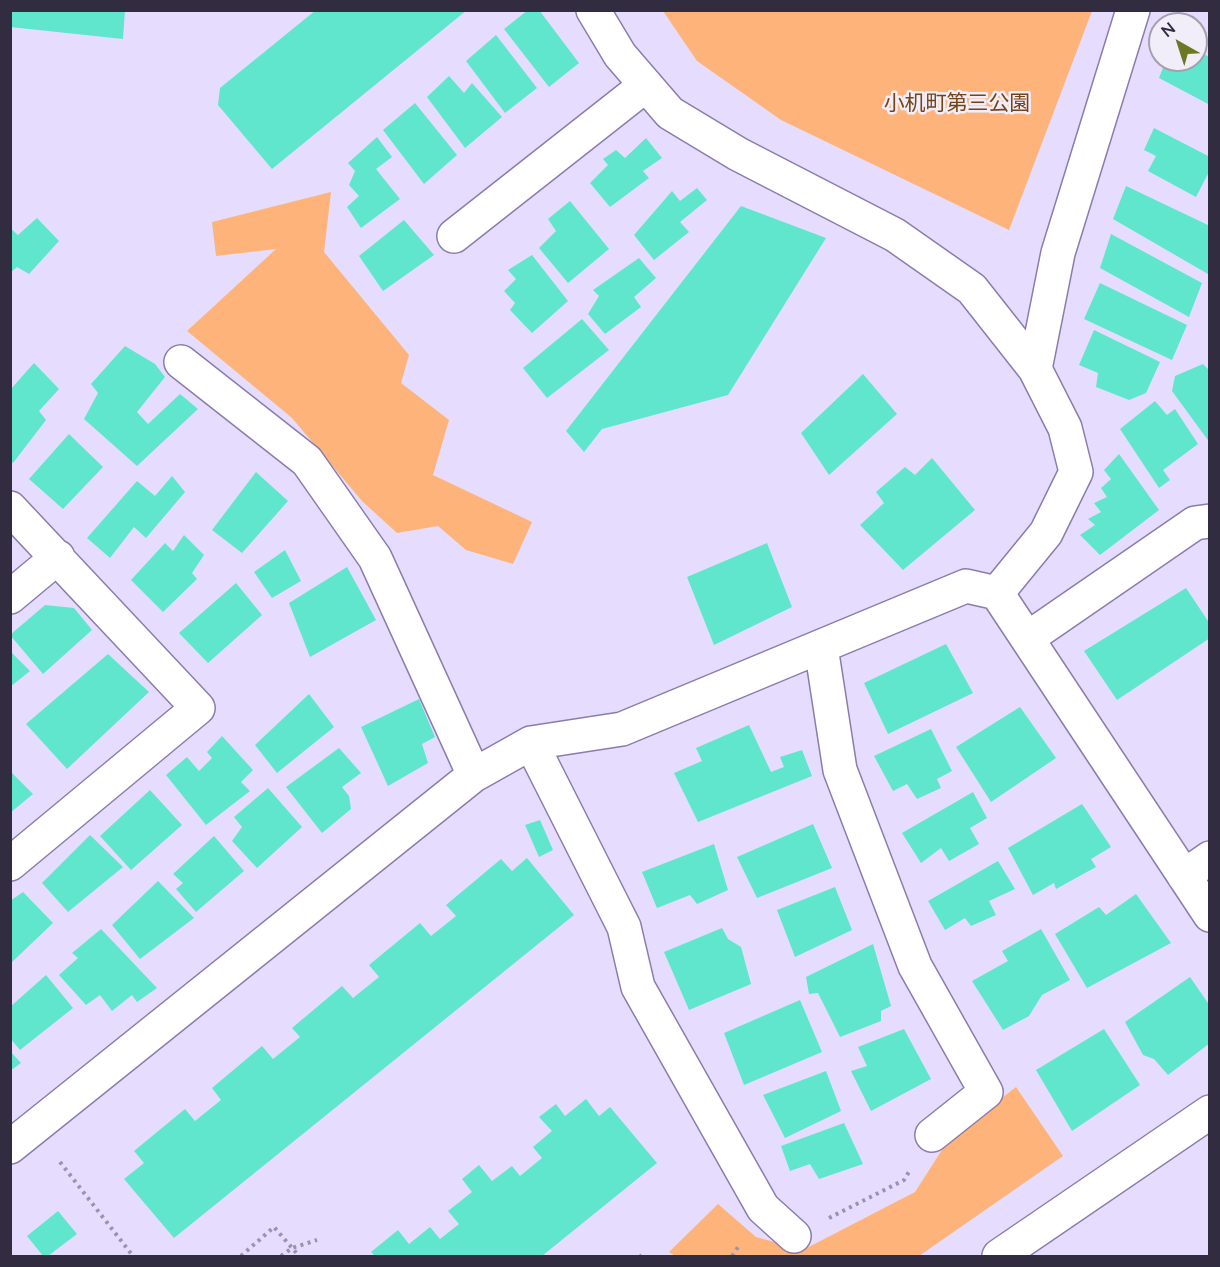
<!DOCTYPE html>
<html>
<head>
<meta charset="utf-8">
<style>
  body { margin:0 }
  #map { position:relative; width:1220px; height:1267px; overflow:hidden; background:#e6ddfe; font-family:Lato,sans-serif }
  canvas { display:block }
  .frame { position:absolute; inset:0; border:12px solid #322c40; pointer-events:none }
  .north { position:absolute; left:1148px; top:12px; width:60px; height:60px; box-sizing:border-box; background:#f1eef9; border:2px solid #a5a0af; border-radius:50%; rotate:321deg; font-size:16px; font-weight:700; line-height:24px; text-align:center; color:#322c40 }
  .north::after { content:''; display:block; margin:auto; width:21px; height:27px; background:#6b7925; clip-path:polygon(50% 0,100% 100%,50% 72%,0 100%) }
</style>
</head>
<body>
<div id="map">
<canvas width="1220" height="1267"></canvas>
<div class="frame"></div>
<div class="north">N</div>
</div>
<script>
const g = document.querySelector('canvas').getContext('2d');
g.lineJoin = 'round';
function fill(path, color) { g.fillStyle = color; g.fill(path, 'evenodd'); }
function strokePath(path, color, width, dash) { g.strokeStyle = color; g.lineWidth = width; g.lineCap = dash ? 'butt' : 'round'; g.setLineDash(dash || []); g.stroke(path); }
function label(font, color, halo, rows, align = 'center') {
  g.font = font + ' Lato,"Noto Sans JP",sans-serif'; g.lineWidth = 5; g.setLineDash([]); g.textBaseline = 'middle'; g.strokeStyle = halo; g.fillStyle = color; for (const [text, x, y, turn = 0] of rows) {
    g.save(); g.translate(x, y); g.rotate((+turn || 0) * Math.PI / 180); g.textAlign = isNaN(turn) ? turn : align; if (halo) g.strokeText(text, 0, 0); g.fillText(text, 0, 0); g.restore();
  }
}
const green = new Path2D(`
  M 663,11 L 1092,10 L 1092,11 L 1009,230 L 781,120 L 697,61 Z
  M 331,192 L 324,252 L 409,355 L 401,383 L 449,420 L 433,475 L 532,522 L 513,564 L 466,550 L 438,526 L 397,533 L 362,501 L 292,418 L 187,331 L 276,249 L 216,256 L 212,222 Z
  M 1016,1087 L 1063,1156 L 919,1256 L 675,1256 L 669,1252 L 718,1204 L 756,1237 L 803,1250 L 915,1192 L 949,1139 Z`);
const building = new Path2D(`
  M 10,10 L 125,10 L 123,39 L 10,27 Z
  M 316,10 L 467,10 L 272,169 L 218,105 L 220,88 Z
  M 528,10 L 539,10 L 579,63 L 549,87 L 504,29 Z
  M 496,35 L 537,88 L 505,113 L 466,61 Z
  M 1196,51 L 1210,57 L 1210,105 L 1159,78 L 1166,60 L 1196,60 Z
  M 449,76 L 464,93 L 472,83 L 502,117 L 465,148 L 427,97 Z
  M 415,103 L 457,155 L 424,184 L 383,130 Z
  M 1154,128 L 1210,157 L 1210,170 L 1196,197 L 1148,171 L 1156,156 L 1144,150 Z
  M 377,137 L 392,157 L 376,169 L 400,199 L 361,228 L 347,207 L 359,196 L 349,185 L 355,171 L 348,163 Z
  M 646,138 L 662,158 L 643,171 L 649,178 L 610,207 L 590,183 L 608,165 L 603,159 L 616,150 L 625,158 Z
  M 1126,186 L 1210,226 L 1208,274 L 1113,219 Z
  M 697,188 L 707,200 L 680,222 L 689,232 L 654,260 L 634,235 L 672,191 L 680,201 Z
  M 570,201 L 609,249 L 568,283 L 539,248 L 556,231 L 548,219 Z
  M 741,206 L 826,238 L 728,395 L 602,429 L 584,452 L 566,431 Z
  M 37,218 L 59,241 L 29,274 L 17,267 L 10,273 L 10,228 L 18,235 Z
  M 404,220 L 434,255 L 383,291 L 359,256 Z
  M 1111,234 L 1202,283 L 1189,317 L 1100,268 Z
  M 532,255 L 568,301 L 532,333 L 510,310 L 515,303 L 504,291 L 516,279 L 508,270 Z
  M 639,258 L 656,278 L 634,297 L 641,307 L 605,334 L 588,314 L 599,296 L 593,290 Z
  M 1100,283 L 1187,325 L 1172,360 L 1084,319 Z
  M 582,319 L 609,350 L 547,398 L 523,368 Z
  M 1094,330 L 1160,362 L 1146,393 L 1129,400 L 1096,387 L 1098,373 L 1079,365 Z
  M 125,346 L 155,364 L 165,377 L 137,412 L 148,424 L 180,394 L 198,409 L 137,466 L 84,419 L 98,393 L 91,384 Z
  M 34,363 L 59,389 L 39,411 L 46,420 L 13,463 L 10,461 L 10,390 Z
  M 1203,364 L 1210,371 L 1210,443 L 1172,391 L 1175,376 Z
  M 863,374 L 897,414 L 829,475 L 801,433 Z
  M 1155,401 L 1167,415 L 1175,409 L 1198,444 L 1163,470 L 1170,480 L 1159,488 L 1120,429 Z
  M 69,434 L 103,467 L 63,509 L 29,479 Z
  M 1119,454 L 1159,510 L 1100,555 L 1080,535 L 1095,525 L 1088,519 L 1101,512 L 1094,503 L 1107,497 L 1101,488 L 1111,479 L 1104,470 Z
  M 932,458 L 975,510 L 903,570 L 860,525 L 884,503 L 876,492 L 905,467 L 915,475 Z
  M 256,472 L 288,501 L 242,553 L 212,530 Z
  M 172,476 L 185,492 L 146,538 L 134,527 L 110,558 L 87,538 L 137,481 L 155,496 Z
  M 184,535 L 204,555 L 192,573 L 197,579 L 163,612 L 131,580 L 165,543 L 173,551 Z
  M 767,543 L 792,607 L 714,645 L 687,577 Z
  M 285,550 L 301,581 L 272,598 L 254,572 Z
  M 347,567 L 376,620 L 310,657 L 289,603 Z
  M 236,583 L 262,615 L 208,663 L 179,633 Z
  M 1186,588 L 1210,624 L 1210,638 L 1117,700 L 1084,651 Z
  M 45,605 L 74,608 L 92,630 L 43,674 L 10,635 Z
  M 946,644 L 973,693 L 888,734 L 864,683 Z
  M 10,651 L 30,671 L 10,687 Z
  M 108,654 L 149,692 L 67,769 L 26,724 Z
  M 309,694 L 334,727 L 277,773 L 255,745 Z
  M 419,699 L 435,737 L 422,744 L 428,763 L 388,786 L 361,727 Z
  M 1020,707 L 1056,758 L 991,802 L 956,747 Z
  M 749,725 L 771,772 L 784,767 L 780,757 L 802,750 L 812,776 L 698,822 L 674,773 L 702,761 L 696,748 Z
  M 931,729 L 952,771 L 937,779 L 941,788 L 917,799 L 907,784 L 893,791 L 874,756 Z
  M 222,736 L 253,770 L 241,782 L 250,791 L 206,825 L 166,775 L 187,757 L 199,771 L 212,758 L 207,752 Z
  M 339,748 L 361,773 L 342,787 L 349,796 L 351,809 L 322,833 L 286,787 Z
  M 10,771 L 33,794 L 10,813 Z
  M 268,788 L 302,827 L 257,868 L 232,841 L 242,827 L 234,817 Z
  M 150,790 L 182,825 L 131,870 L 100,836 Z
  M 973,792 L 987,818 L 970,828 L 979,844 L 949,861 L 941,848 L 921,863 L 902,833 Z
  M 1082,804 L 1111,847 L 1091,859 L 1096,867 L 1056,889 L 1054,883 L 1033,895 L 1008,848 Z
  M 540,820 L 553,850 L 539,857 L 525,825 Z
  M 813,824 L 832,868 L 757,898 L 737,857 Z
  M 90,835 L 123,867 L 68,912 L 42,883 Z
  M 214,836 L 244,871 L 196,912 L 176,889 L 183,883 L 173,874 Z
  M 714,844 L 728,890 L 697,904 L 690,895 L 657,908 L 642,872 Z
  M 527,858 L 574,915 L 174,1238 L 124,1179 L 144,1163 L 134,1151 L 185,1109 L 195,1121 L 221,1100 L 212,1088 L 262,1046 L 273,1059 L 300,1037 L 292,1028 L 342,986 L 353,998 L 379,977 L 369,965 L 420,923 L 431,936 L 456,916 L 446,905 L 501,859 L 512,871 Z
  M 998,861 L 1015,889 L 989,901 L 996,915 L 971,926 L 965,918 L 945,930 L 928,901 Z
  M 158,881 L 194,918 L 140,959 L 112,925 Z
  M 835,887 L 852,930 L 795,957 L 777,910 Z
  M 23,892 L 53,923 L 10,964 L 10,901 Z
  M 1136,894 L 1171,943 L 1087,988 L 1055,934 L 1099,907 L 1106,915 Z
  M 722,928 L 728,939 L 741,947 L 751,984 L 689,1010 L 664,952 Z
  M 101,929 L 157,988 L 137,1002 L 132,995 L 112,1011 L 100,995 L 86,1005 L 59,975 L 78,958 L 72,953 Z
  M 1041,929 L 1070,980 L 1042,995 L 1029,1016 L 1003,1030 L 972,981 L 1008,961 L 1002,951 Z
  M 873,944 L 891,1006 L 881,1011 L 881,1021 L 840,1037 L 818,993 L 809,994 L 806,977 Z
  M 46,975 L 73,1008 L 20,1050 L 10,1038 L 10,1007 Z
  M 1190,977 L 1210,1006 L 1210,1043 L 1168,1075 L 1154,1059 L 1143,1055 L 1125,1022 Z
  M 800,1000 L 822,1052 L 744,1085 L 724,1033 Z
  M 904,1029 L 931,1079 L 871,1111 L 851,1071 L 867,1066 L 858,1047 Z
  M 1104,1029 L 1140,1085 L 1072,1131 L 1036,1070 Z
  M 10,1051 L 21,1063 L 10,1071 Z
  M 826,1071 L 841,1111 L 785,1138 L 763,1095 Z
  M 586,1099 L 599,1116 L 610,1107 L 657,1163 L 542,1256 L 375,1256 L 371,1252 L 398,1230 L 409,1244 L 430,1227 L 440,1239 L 459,1224 L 448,1211 L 472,1192 L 462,1179 L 479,1165 L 492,1181 L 512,1166 L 520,1176 L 542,1158 L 533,1147 L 552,1131 L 539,1117 L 556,1104 L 565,1116 Z
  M 844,1123 L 863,1164 L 819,1179 L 810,1164 L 790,1171 L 781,1146 Z
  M 58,1211 L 77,1234 L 48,1256 L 43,1256 L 27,1236 Z`);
const path = new Path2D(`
  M 60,1162 L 133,1256
  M 829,1218 L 904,1180 L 910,1170
  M 639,1255 L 640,1256
  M 241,1256 L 274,1227 L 299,1256
  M 281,1256 L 292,1248 L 317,1240
  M 732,1256 L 740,1244`);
const minor = new Path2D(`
  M 593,10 L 620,55 L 670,113 L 738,154 L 895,235 L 972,289 L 1035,369 L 1065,428 L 1076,472 L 1046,533 L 997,593
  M 454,236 L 646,85
  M 181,362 L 307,461 L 375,558 L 474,775
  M 1035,369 L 1058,253 L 1133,10
  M 10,508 L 198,708 L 10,864
  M 10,597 L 58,557
  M 1028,638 L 1195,523 L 1210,521
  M 821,647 L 840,770 L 915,966 L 986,1092 L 932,1135
  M 531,743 L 624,927 L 638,987 L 763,1208 L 794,1236
  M 1184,876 L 1210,858
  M 10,1147 L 474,775 L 531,743 L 622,729 L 966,586 L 997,593 L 1210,915
  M 999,1256 L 1210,1112`);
const parkNames = [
  ["小机町第三公園",957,103]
];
fill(green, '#fdb379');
fill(building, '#5fe6cc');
strokePath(minor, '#8b7cad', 36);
strokePath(path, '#9a92ae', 4, [3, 4.5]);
strokePath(minor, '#fff', 33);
label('21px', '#774314', '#f1eef9', parkNames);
</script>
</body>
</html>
